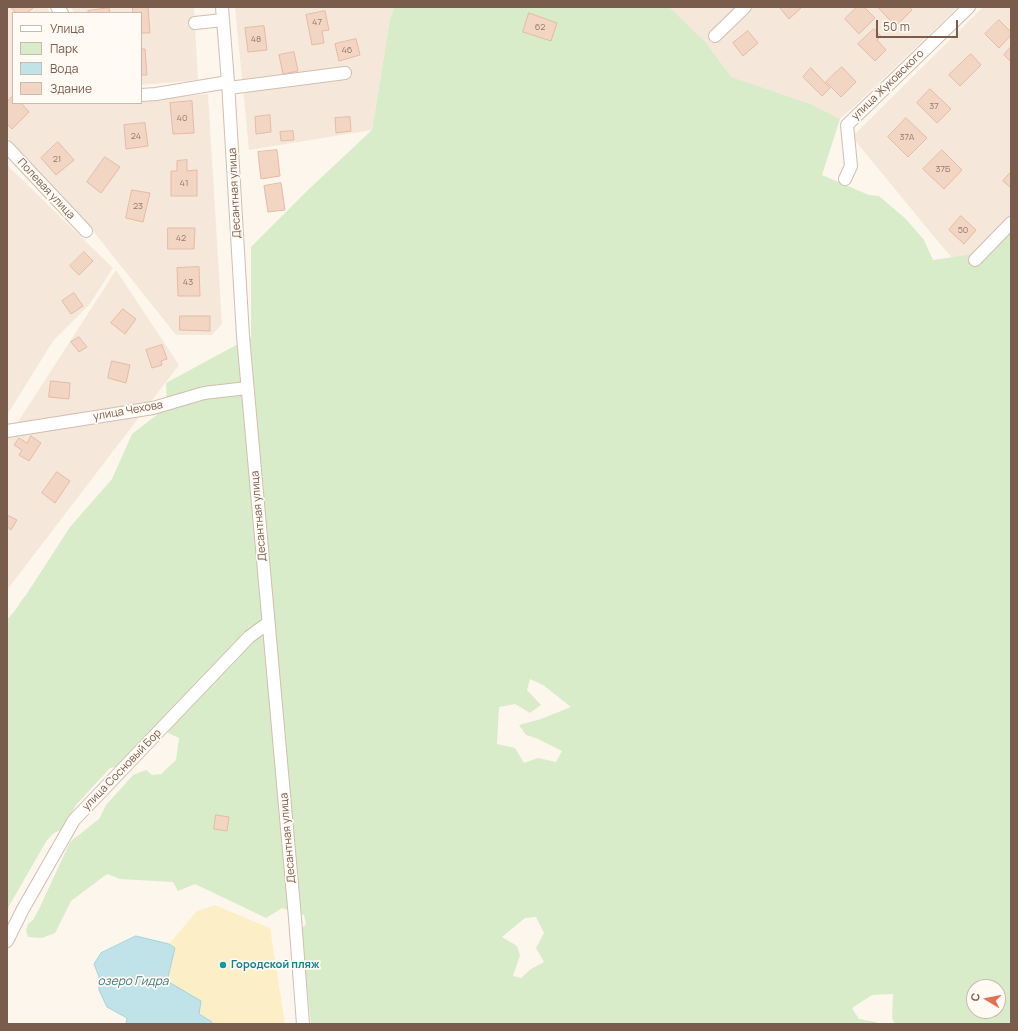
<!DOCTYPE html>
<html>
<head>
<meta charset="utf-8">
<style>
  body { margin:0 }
  #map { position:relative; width:1018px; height:1031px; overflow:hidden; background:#fdf6ec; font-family:Manrope,sans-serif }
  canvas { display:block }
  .frame { position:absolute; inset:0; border:8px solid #7a5c4d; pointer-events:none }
  .legend { position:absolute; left:12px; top:12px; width:130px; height:92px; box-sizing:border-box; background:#fffaf3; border:1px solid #cabbb1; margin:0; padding:5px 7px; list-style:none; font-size:12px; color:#7a5c4d }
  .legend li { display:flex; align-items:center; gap:8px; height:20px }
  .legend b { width:20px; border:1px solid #cabbb1 }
  .north { position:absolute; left:966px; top:979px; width:40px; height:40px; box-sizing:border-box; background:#fffaf3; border:1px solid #cabbb1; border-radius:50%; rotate:280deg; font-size:11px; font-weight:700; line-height:16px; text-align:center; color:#7a5c4d }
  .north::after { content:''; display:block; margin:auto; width:14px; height:18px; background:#e76f51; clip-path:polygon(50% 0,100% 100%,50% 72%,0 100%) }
  .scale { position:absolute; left:876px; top:20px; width:82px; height:18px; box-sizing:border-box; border:2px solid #7a5c4d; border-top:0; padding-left:5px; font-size:12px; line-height:14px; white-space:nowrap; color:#7a5c4d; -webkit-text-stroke:3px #fffaf3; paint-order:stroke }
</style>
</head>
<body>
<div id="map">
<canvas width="1018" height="1031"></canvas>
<div class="frame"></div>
<ul class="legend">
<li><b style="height:5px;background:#fff"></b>Улица</li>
<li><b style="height:11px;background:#d8ecc9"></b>Парк</li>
<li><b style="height:11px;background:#bfe3e8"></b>Вода</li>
<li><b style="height:11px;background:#f3d5c3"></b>Здание</li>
</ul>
<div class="north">С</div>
<div class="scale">50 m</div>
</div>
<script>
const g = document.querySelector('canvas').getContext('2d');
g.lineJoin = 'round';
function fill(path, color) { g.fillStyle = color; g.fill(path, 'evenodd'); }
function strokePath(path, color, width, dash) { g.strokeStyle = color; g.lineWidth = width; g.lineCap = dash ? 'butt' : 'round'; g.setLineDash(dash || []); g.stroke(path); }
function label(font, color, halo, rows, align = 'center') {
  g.font = font + ' Manrope,sans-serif'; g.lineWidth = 3.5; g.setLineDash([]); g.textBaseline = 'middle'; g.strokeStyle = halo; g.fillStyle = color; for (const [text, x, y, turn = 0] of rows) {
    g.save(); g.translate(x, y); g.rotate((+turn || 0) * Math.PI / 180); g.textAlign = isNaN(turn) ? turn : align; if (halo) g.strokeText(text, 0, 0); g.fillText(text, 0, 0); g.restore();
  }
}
const residential = new Path2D(`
  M 7,7 L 48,7 L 47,8 L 51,13 L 13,13 L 13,103 L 141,103 L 141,100 L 208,94 L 222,324 L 212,335 L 176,335 L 89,226 L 7,137 Z
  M 71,7 L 194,7 L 198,80 L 141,85 L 141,13 L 74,13 Z
  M 235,7 L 394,7 L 390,19 L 372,130 L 249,150 Z
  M 654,7 L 958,7 L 864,97 L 820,137 L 720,92 Z
  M 983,7 L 1011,7 L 1011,325 L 941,245 L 852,137 Z
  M 7,165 L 113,268 L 89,305 L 53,341 L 7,415 Z
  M 116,270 L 179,365 L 7,590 L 7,439 Z`);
const green = new Path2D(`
  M 394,7 L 669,7 L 706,43 L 731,77 L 810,104 L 840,119 L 822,175 L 869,195 L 879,196 L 906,219 L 924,240 L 933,260 L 994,251 L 1011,233 L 1011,1024 L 895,1024 L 892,1018 L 893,994 L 872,995 L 852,1008 L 859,1019 L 876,1022 L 877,1024 L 311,1024 L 301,929 L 306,924 L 304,915 L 282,908 L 266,918 L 195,884 L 178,891 L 173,882 L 120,879 L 107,874 L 71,901 L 55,933 L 42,938 L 28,937 L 26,930 L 28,924 L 33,920 L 40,907 L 70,842 L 99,819 L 106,805 L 133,775 L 146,770 L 152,775 L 161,774 L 176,760 L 179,738 L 168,733 L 170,727 L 128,765 L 110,768 L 76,805 L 63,829 L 54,833 L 47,840 L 9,906 L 7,913 L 7,619 C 15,613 19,603 26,595 L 70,527 L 112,479 L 132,434 L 167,407 L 166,383 L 251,337 L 251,247 L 308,190 L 372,130 L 390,19 ZM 530,679 L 543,685 L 571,707 L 541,719 L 519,725 L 526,735 L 536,738 L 562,751 L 556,762 L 538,758 L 524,763 L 515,748 L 497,744 L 499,707 L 515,704 L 530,713 L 541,705 L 527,690 ZM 536,917 L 544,933 L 536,948 L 544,962 L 531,969 L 521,978 L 513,976 L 520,955 L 517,946 L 502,937 L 525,918 ZM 974,987 L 998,987 L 998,1011 L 974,1011 Z`);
const sand = new Path2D(`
  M 215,905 L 270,928 L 285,1024 L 212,1024 L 212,1022 L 199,1014 L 167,981 L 175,948 L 169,944 L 197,911 Z`);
const water = new Path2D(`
  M 136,936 L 169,944 L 175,948 L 167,981 L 201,1001 L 199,1014 L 212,1022 L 212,1024 L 126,1024 L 127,1018 L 107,1007 L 99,990 L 99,977 L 94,964 L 101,953 Z`);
const building = new Path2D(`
  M 11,7 L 32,7 L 33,8 L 27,13 L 16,13 Z
  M 133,7 L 148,7 L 150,33 L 141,33 L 141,13 L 133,13 Z
  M 781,7 L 802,7 L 789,19 L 780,8 Z
  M 857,7 L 864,7 L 875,18 L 859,34 L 845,19 Z
  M 878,7 L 909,7 L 912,10 L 896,26 Z
  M 109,8 L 110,13 L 89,13 L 88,11 Z
  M 325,11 L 329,30 L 322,31 L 324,43 L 312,45 L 306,15 Z
  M 529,13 L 557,23 L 551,41 L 523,32 Z
  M 999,20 L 1011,32 L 1011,35 L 999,48 L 985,34 Z
  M 264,26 L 267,50 L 248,52 L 245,28 Z
  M 874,29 L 881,36 L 877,40 L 886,50 L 875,61 L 858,44 Z
  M 748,31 L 758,43 L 743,56 L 733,43 Z
  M 356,39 L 360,55 L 339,61 L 335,44 Z
  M 1010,48 L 1011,49 L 1011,62 L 1004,55 Z
  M 141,49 L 145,49 L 147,75 L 141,75 Z
  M 294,52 L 298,71 L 283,74 L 279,55 Z
  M 971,54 L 981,65 L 960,86 L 949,75 Z
  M 842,67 L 856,82 L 841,97 L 826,82 Z
  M 811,68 L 830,88 L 822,96 L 803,77 Z
  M 930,89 L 951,109 L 937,123 L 917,103 Z
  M 13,96 L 13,103 L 21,103 L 29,112 L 12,129 L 7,124 L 7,102 Z
  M 192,101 L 194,133 L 173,134 L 170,103 Z
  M 270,115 L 271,132 L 256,134 L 255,117 Z
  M 350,117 L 351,131 L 336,133 L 335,118 Z
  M 906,118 L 927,138 L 908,157 L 888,137 Z
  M 145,123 L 148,146 L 126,149 L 124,125 Z
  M 293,131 L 294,140 L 281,141 L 280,132 Z
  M 58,142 L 74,160 L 56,175 L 41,158 Z
  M 277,150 L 280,176 L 261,179 L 258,152 Z
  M 942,150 L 962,170 L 944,189 L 923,169 Z
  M 105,157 L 120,167 L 101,193 L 87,182 Z
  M 187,160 L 187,171 L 197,170 L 197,196 L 171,196 L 171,171 L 177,171 L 177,161 Z
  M 1011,172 L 1011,188 L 1003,181 Z
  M 281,183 L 285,210 L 268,212 L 264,186 Z
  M 132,190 L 150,193 L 143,222 L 126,218 Z
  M 961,216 L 976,230 L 964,244 L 949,230 Z
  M 168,228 L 195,228 L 194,249 L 168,249 Z
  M 84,252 L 93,261 L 79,275 L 70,266 Z
  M 199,267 L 200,296 L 178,296 L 177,268 Z
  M 74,293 L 83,306 L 71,314 L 62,301 Z
  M 123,309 L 136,319 L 125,334 L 111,323 Z
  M 180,316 L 210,316 L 210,331 L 180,330 Z
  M 79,337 L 87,347 L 79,352 L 71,342 Z
  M 162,345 L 167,359 L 161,361 L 162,365 L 152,368 L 146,350 Z
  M 112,361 L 130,365 L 126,383 L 108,378 Z
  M 51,381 L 70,383 L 69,399 L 49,397 Z
  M 31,436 L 41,443 L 29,461 L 19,455 L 22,450 L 14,445 L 19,438 L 27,443 Z
  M 57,472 L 70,481 L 55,503 L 42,493 Z
  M 7,515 L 17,520 L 11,530 L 7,527 Z
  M 216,815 L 229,817 L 227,831 L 214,829 Z`);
const minor = new Path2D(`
  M 57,7 L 62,13
  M 222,7 L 228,82 L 243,336 L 295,918 L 303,1024
  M 195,23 L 223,20
  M 715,36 L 745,7
  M 229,88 L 345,73
  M 141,95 L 156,94 L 228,82
  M 7,147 L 86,231
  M 845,179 L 851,166 L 847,125 L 969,7
  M 975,260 L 1011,223
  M 7,431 L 153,408 L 204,393 L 247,388
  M 7,941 L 23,909 L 74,820 L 249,637 L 268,623`);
const markers = [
  [223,965,4,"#0f9aa8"]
];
const numberNames = [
  ["47",317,22],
  ["62",540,27],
  ["48",256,39],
  ["46",347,50],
  ["37",934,106],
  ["40",182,118],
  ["24",136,136],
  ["37А",907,137],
  ["21",57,159],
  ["37Б",943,169],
  ["41",184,183],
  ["23",138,206],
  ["50",963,230],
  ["42",181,238],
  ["43",188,282]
];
const streetNames = [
  ["улица Жуковского",888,85,-44],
  ["Полевая улица",46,189,47],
  ["Десантная улица",235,193,-93],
  ["улица Чехова",128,411,-10],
  ["Десантная улица",259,516,-95],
  ["улица Сосновый Бор",122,770,-46],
  ["Десантная улица",288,838,-95]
];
const cultureNames = [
  ["Городской пляж",231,965]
];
const waterNames = [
  ["озеро Гидра",133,982]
];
fill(residential, '#f5e8da');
fill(green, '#d8ecc9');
fill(sand, '#fcefc7');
fill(water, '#bfe3e8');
strokePath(water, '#a5d3da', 1);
fill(building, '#f3d5c3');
strokePath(building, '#e6bba3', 1);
strokePath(minor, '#d1beb0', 14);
strokePath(minor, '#fff', 12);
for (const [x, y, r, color] of markers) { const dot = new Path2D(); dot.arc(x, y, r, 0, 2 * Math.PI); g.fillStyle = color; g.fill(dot); strokePath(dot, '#fffaf3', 1.5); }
label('9px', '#987a6a', null, numberNames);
label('11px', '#7a5c4d', '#fffaf3', streetNames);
label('bold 11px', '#0d838f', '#fffaf3', cultureNames, 'left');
label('italic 12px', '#437c86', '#fffaf3', waterNames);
</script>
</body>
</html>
